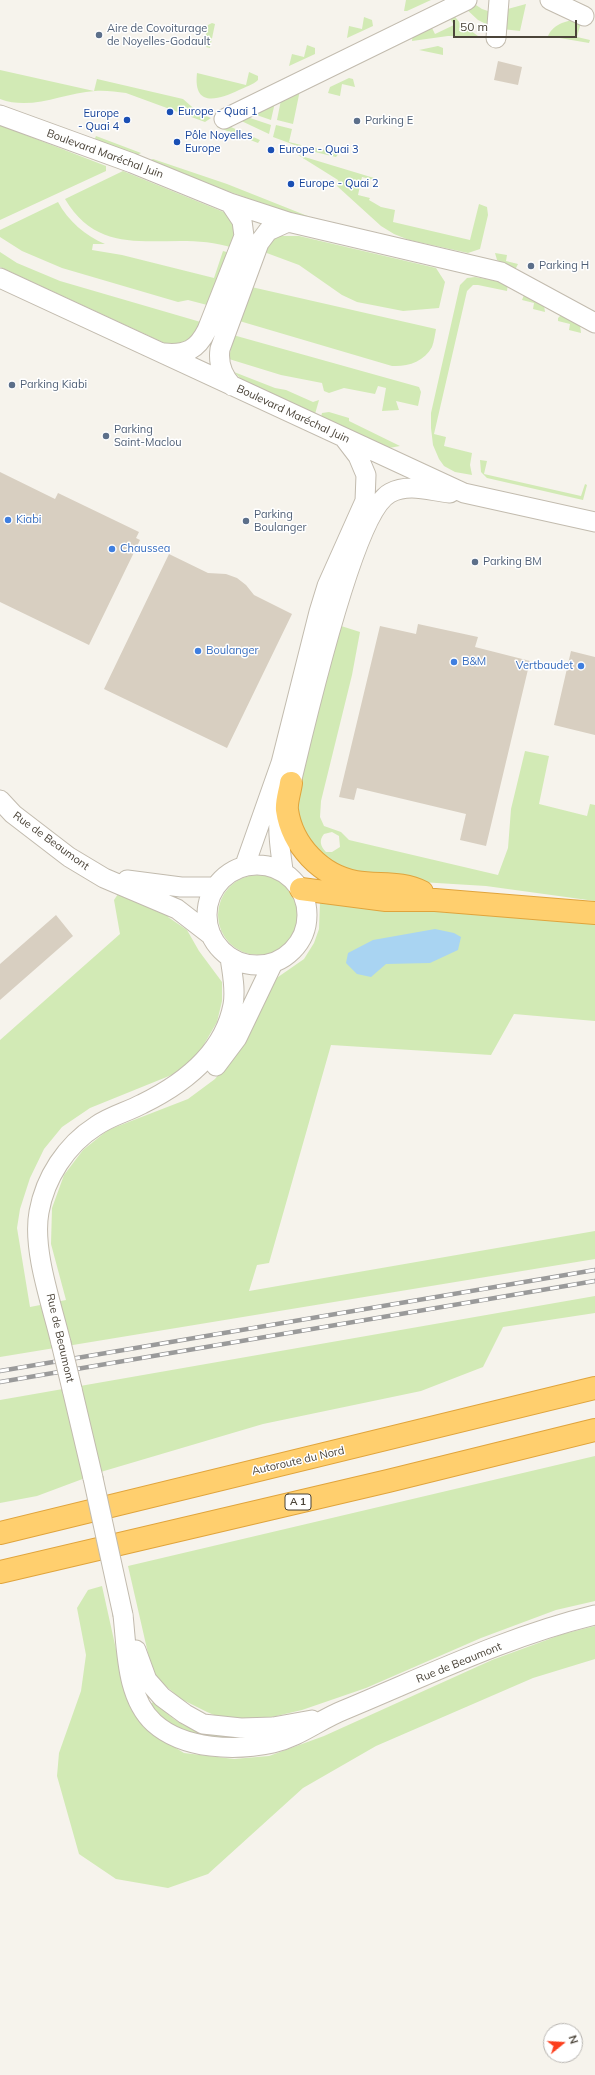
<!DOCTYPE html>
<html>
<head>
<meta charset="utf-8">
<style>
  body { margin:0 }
  #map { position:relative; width:595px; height:2075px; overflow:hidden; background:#f6f3ec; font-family:Mulish,sans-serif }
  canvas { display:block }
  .north { position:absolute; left:543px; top:2023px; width:40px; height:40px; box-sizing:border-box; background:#fff; border:1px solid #b7b4b0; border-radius:50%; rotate:72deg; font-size:11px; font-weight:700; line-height:16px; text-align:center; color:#4b4439 }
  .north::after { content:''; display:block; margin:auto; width:14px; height:18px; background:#fc3f1d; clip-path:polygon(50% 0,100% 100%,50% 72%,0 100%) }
  .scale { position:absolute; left:453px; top:20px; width:124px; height:18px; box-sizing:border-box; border:2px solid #4b4439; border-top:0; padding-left:5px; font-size:12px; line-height:14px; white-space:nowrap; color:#4b4439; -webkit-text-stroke:3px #fff; paint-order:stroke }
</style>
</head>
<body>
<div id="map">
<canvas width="595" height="2075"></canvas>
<div class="north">N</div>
<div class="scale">50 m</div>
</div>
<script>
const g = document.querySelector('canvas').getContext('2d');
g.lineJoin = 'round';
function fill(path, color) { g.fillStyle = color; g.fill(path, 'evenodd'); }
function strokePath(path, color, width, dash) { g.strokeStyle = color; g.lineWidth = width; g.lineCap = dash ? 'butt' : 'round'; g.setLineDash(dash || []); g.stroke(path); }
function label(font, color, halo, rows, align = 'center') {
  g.font = font + ' Mulish,sans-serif'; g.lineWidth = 3; g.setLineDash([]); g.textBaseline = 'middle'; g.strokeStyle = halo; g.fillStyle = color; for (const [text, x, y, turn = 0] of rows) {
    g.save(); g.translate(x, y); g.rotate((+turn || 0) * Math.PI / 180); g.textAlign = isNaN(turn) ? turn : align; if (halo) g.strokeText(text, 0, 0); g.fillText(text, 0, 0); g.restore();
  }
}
const green = new Path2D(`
  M 406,0 L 431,0 L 407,11 L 404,11 Z
  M 473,3 L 482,9 L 491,12 L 488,25 L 478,20 L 464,7 Z
  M 526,4 L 520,31 L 502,29 L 504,10 Z
  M 452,13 L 460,23 L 478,36 L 448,36 L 412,41 L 413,32 L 427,25 L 432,28 L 435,34 L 454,25 L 448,15 Z
  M 364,17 L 372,20 L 373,26 L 347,38 L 349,26 L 362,29 Z
  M 582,19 L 577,37 L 590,40 L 589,43 L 548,36 C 554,23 568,20 582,19 Z
  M 212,23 L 215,24 L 210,48 L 206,47 L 204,43 L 208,25 Z
  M 307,45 L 315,48 L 315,54 L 289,66 L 292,54 L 304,57 Z
  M 438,46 L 443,48 L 443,55 L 419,50 Z
  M 0,70 L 94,91 L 97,79 L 183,99 L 199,113 L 211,118 L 205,122 L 126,93 C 116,92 105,90 95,91 C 63,93 32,111 0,99 Z
  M 249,72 L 258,76 L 258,80 C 253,85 245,87 239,90 C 218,100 193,108 197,73 L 246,85 Z
  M 349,78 L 353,79 L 355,87 L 342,84 L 340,96 L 328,93 L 330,87 Z
  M 300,90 L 293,124 L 277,120 L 282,95 Z
  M 276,98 L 271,120 L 248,112 Z
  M 241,115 L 271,125 L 269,134 L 235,118 Z
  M 222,123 L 260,140 L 258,143 L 217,127 Z
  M 0,125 L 106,166 L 106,171 L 0,220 Z
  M 276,125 L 292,129 L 289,142 L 301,145 L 300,147 L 273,137 Z
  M 96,136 L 141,153 L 134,157 L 94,141 Z
  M 315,148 L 339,153 L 336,157 L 315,152 Z
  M 298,155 L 374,178 L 374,180 L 362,177 L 358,195 L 370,198 L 369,200 L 381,207 L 395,210 L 393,222 L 470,240 L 479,204 L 487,207 L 488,215 L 480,249 L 468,253 L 409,240 L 394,234 L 381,226 L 337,186 L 338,180 Z
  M 153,159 L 227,184 L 305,215 L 310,217 L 309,220 L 146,162 Z
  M 123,171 L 231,215 L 236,221 L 233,248 C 172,227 105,267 65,199 Z
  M 58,202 C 68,221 86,236 105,244 L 93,244 L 92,250 L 122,255 L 214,278 L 223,251 L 230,253 L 211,306 L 188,300 L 178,302 L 62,268 L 22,251 L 0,237 L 0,230 Z
  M 279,236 L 299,236 L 436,268 L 445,282 L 439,308 L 403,311 L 357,302 L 342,295 L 299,265 L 264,252 L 273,239 Z
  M 0,252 L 17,263 L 60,281 L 204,323 L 196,341 L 173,347 L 0,267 Z
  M 495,253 L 507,255 L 506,261 L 518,264 L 516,268 L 512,268 L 497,260 Z
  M 475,277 L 508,283 L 507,291 L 478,285 L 473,285 L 467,291 L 434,434 L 446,437 L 444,446 L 472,453 L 470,465 L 472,475 L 455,472 L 444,466 L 439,459 L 433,445 L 431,428 L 431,413 L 460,285 L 467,278 Z
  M 247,286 L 436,329 C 435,334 434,342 432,347 C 424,362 407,367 392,366 L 236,320 Z
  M 524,295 L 544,305 L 545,312 L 533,309 L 534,303 L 522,300 Z
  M 561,315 L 580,325 L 581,333 L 569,330 L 570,324 L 558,321 L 558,318 Z
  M 233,335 L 419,387 L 421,392 L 418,406 L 396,401 L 399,410 L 382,411 L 386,388 L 378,386 L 375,394 L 344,388 L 329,393 L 324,391 L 322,383 L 281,375 L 229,359 Z
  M 234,372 L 275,388 L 286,390 L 313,402 L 319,400 L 315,414 L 243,381 Z
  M 329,412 L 349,418 L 349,421 L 400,446 L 389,448 L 321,417 L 322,413 Z
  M 480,460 L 487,461 L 484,474 L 581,496 L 585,484 L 587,485 L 583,500 L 487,478 L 481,472 Z
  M 338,625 L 360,632 L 352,675 L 321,801 L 320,817 L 324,826 L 341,832 L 349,840 L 498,875 L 508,848 L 511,809 L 525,751 L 549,756 L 539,804 L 587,816 L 590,804 L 595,805 L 595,901 L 486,886 L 355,878 L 335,870 L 299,828 L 295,793 ZM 332,832 L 339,836 L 340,847 L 332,852 L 326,852 C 320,846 319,840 324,834 Z
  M218 915a40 40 0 1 1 80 0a40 40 0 1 1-80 0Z
  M 118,894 L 170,912 L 168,917 L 187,930 L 199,951 L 222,982 L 222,1001 L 217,1022 L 199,1053 L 174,1074 L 90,1108 L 62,1127 L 44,1149 L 30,1178 L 20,1209 L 17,1228 L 30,1307 L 66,1300 L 51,1244 L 52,1208 L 64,1175 L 83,1150 L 108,1130 L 188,1099 L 215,1079 L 235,1054 L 268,984 L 304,959 L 314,943 L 319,929 L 320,902 C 411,912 503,915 595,921 L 595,1021 L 514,1014 L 491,1055 L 331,1045 L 269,1263 L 257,1265 L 249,1291 L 595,1231 L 595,1259 L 0,1357 L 0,1040 L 120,934 L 114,900 Z
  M 595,1296 L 595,1313 L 503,1327 L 483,1367 L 421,1391 L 263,1424 L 104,1471 L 37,1496 L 0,1503 L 0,1400 Z
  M 595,1456 L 595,1601 L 556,1610 L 481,1638 L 366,1688 L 302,1710 L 255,1721 L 226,1720 L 207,1712 L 181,1699 L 153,1675 L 128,1566 Z
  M 102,1586 L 127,1699 L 135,1715 L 148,1731 L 184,1753 L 234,1759 L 269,1756 L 324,1736 L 492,1660 L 563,1634 L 595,1626 L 595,1659 L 533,1678 L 376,1746 L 303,1788 L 208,1874 L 168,1888 L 116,1879 L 79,1854 L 57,1776 L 59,1753 L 81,1691 L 86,1655 L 77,1608 L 88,1590 Z
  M 154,1701 C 186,1735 208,1736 253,1735 L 254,1739 L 205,1739 L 169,1725 L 150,1705 Z`);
const water = new Path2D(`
  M 435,929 L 454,933 L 461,937 L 458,950 L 430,963 L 386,964 L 371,977 L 357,974 L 346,963 L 348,953 L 373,940 Z`);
const building = new Path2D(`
  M 498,61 L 522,67 L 518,85 L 494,80 Z
  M 0,472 L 55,499 L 58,493 L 139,532 L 136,538 L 140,540 L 89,645 L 0,602 Z
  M 169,554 L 208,573 L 226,574 L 237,578 L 246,585 L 254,595 L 292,614 L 227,748 L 104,689 Z
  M 418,624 L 478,637 L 475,647 L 530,661 L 486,846 L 460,840 L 466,814 L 357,788 L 354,800 L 339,797 L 380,626 L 416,634 Z
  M 571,651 L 595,657 L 595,735 L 554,725 Z
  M 56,915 L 73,936 L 0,1000 L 0,964 Z`);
const minor = new Path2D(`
  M 550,0 L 584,16
  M 496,38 L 499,0
  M 0,115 L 132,163 L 230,203 L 288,222 L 501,272 L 595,323
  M 224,119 L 467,0
  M 0,278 L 464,493 L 595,522
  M 164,353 C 186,355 197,350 207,330 L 244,236 L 242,221 L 230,203
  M 232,386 C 222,375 218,363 220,349 L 259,243 L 268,231 L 288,222
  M 0,800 L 13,814 L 69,857 L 104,878 L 177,909 L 212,936
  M207 915a50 50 0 1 1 100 0a50 50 0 1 1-100 0Z
  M 245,865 L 281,763 L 319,612 L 327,586 L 365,501 L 366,475 L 358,456 L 345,439
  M 283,870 C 278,832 274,819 291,783 C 303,734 353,512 390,493 C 409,483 430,491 450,493
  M 127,880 L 181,887 L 215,887
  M 216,1066 L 237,1038 L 273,963
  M 61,1343 C 52,1305 32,1250 39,1212 C 45,1178 66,1145 96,1126 C 110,1116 127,1112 142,1104 C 183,1084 224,1053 233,1005 C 236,989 232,973 230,957
  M 72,1389 L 93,1478
  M 123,1615 C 127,1650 126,1697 154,1723 C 184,1750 236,1751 273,1743 C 299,1737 319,1720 344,1710 C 426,1676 508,1636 595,1615
  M 136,1650 L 147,1680 L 162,1697 L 185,1714 L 203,1724 L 241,1728 L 273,1727 L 312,1720`);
const highway = new Path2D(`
  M 291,783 C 290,791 286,802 287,810 C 292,845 321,876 356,882 C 378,886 402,881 422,892
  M 301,889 L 386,900 L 435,900 L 595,913
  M 0,1533 L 595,1388
  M 0,1572 L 388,1481 L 595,1430`);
const rail = new Path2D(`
  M 0,1371 L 595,1270
  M 0,1382 L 595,1281`);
const minorBridge = new Path2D(`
  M 61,1343 L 72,1389
  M 93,1478 L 123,1615`);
const markers = [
  [99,35,4,"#5c6f8a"],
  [170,112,4,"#1a4fb4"],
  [127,120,4,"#1a4fb4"],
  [357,121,4,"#5c6f8a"],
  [177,142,4,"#1a4fb4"],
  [271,150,4,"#1a4fb4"],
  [291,184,4,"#1a4fb4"],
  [531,266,4,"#5c6f8a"],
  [12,385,4,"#5c6f8a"],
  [106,436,4,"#5c6f8a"],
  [8,520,4,"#3f7fe0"],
  [246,521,4,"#5c6f8a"],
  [112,549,4,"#3f7fe0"],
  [475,562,4,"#5c6f8a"],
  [198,651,4,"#3f7fe0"],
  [454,662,4,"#3f7fe0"],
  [581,666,4,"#3f7fe0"]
];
const shields = [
  [298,1502,26]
];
const shieldNames = [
  ["A 1",298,1502]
];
const serviceNames = [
  ["Aire de Covoiturage",107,29],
  ["de Noyelles-Godault",107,42],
  ["Parking E",365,121],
  ["Parking H",539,266],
  ["Parking Kiabi",20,385],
  ["Parking",114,430],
  ["Saint-Maclou",114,443],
  ["Parking",254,515],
  ["Boulanger",254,528],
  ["Parking BM",483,562]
];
const transitNames = [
  ["Europe - Quai 1",178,112],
  ["Europe",119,114,"right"],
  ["- Quai 4",119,127,"right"],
  ["Pôle Noyelles",185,136],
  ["Europe",185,149],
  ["Europe - Quai 3",279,150],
  ["Europe - Quai 2",299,184]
];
const streetNames = [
  ["Boulevard Maréchal Juin",105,154,20],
  ["Boulevard Maréchal Juin",293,414,25],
  ["Rue de Beaumont",51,841,36],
  ["Rue de Beaumont",60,1338,77],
  ["Autoroute du Nord",298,1461,-13],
  ["Rue de Beaumont",459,1663,-22]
];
const shopNames = [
  ["Kiabi",16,520],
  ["Chaussea",120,549],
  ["Boulanger",206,651],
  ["B&M",462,662],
  ["Vertbaudet",573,666,"right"]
];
fill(green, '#d2eab5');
fill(water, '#a9d4f2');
fill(building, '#d8cfc1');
strokePath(minor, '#c2bbae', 21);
strokePath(highway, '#e0a43c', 24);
strokePath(minor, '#fff', 19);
strokePath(highway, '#ffcf6e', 22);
strokePath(rail, '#9a9a9a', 4.5);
strokePath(rail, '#fff', 3, [9]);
strokePath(minorBridge, '#c2bbae', 21, []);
strokePath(minorBridge, '#fff', 19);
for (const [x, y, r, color] of markers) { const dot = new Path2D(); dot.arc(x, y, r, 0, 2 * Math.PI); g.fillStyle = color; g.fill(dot); strokePath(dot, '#fff', 1.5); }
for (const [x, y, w] of shields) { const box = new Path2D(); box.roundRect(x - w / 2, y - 8, w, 16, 3); g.fillStyle = '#fff'; g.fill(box); strokePath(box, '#4b4439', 1); }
label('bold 10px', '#4b4439', null, shieldNames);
label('11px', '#4e5e75', '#fff', serviceNames, 'left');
label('11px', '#164399', '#fff', transitNames, 'left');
label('11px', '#4b4439', '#fff', streetNames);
label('11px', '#366cbe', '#fff', shopNames, 'left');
</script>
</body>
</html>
